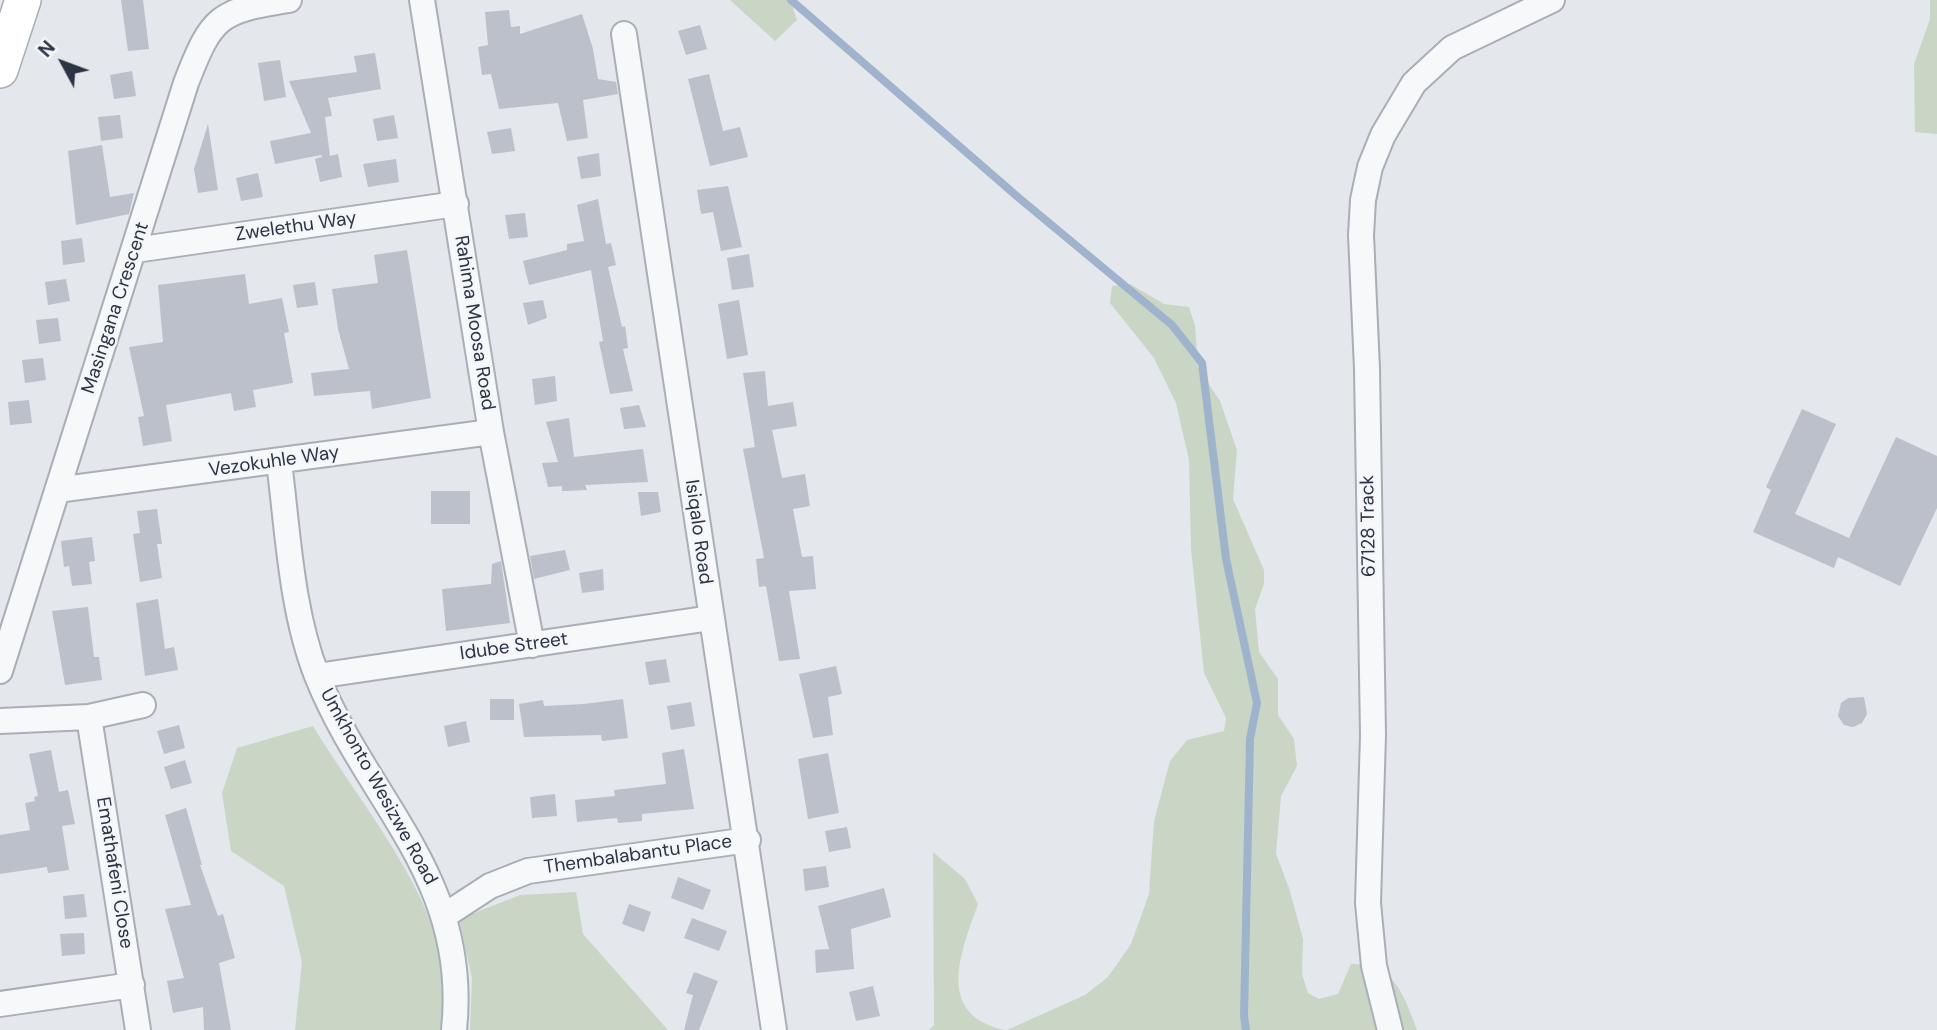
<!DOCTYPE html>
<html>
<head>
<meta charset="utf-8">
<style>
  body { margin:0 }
  #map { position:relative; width:1937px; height:1030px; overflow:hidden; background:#e4e7ec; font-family:"DM Sans",sans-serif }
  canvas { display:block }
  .north { position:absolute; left:28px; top:28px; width:70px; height:70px; -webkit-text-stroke:5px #f4f6f9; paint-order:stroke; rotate:311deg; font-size:19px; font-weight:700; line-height:28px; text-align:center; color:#2b3445 }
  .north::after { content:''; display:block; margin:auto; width:24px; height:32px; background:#2b3445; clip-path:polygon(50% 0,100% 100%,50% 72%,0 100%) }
</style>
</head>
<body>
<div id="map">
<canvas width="1937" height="1030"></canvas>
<div class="north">N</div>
</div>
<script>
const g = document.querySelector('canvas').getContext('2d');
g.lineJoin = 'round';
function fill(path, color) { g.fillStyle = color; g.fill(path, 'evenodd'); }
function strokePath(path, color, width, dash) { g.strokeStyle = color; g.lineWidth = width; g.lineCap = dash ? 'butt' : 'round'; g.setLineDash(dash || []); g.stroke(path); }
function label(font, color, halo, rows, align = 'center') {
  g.font = font + ' "DM Sans",sans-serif'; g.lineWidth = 5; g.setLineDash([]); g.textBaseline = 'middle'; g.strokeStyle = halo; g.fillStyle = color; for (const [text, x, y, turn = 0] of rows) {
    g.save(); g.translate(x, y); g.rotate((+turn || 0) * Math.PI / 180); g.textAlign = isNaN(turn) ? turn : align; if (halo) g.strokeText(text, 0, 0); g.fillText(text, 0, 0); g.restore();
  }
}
const green = new Path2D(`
  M 730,0 L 790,0 L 797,20 L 775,41 Z
  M 1930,0 L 1937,0 L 1937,134 L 1915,132 L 1914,64 L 1930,19 Z
  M 1130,284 L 1164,304 L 1189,307 L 1195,326 L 1198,368 L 1220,401 L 1237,450 L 1233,499 L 1264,570 L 1264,584 L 1255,609 L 1259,652 L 1278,679 L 1278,715 L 1294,739 L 1297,766 L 1281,796 L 1276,854 L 1289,888 L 1303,939 L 1302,974 L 1308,993 L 1319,999 L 1338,994 L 1351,964 C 1395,963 1404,996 1417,1030 L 1007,1030 L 1085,995 L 1108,977 L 1131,944 L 1149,894 L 1154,821 L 1170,761 L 1187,740 L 1224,731 L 1226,718 L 1204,673 L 1191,549 L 1189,460 L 1176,403 L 1154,358 L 1110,303 L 1112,286 Z
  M 313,726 C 354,794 424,878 441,955 C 446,979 444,1005 443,1030 L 295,1030 L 302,962 L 284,886 L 231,851 L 222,793 L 237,748 Z
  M 933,852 L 965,879 L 978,904 C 961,952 934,1015 1005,1030 L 929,1030 L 934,1025 Z
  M 576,892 L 583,934 L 668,1030 L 470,1030 L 472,978 L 459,919 L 520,895 Z`);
const stream = new Path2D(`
  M 791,0 L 1019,198 L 1172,325 L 1202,363 L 1226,559 L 1257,703 L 1250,739 L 1244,1016 L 1246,1030`);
const building = new Path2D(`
  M 121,0 L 143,0 L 149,49 L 128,51 Z
  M 509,10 L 511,27 L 520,26 L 520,34 L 582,14 L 593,49 L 598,79 L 616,82 L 618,94 L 583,100 L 588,138 L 567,141 L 558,103 L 499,109 L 491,74 L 482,75 L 478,47 L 488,45 L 485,12 Z
  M 700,25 L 707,49 L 686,55 L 678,31 Z
  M 375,53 L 381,89 L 328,98 L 332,116 L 325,117 L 330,156 L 338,154 L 342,177 L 320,182 L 315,159 L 322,157 L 321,155 L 275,164 L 270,141 L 311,133 L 289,81 L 357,72 L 354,56 Z
  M 280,60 L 286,97 L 264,101 L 258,63 Z
  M 132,71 L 136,96 L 114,99 L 110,75 Z
  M 709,74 L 723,131 L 740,127 L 748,157 L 710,166 L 688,79 Z
  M 120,115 L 123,138 L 101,141 L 98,117 Z
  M 394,115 L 398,138 L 377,141 L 373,119 Z
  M 208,124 L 218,190 L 198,193 L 194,169 Z
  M 511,128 L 515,151 L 492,154 L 487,132 Z
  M 102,145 L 110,197 L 134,193 L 129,214 L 76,225 L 68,151 Z
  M 599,153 L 601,176 L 581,179 L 577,157 Z
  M 396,159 L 399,182 L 368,187 L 363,164 Z
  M 258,173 L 263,197 L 241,201 L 236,178 Z
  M 728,186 L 742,247 L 721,251 L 713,212 L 701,214 L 697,190 Z
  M 598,199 L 606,244 L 611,243 L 616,265 L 608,267 L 622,327 L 625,326 L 628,348 L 623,349 L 633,391 L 610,394 L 599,342 L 603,341 L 591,270 L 529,285 L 523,261 L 567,250 L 567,244 L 584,241 L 577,205 Z
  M 525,213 L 528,237 L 509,239 L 505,215 Z
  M 82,238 L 85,262 L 63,265 L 61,241 Z
  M 407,250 L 431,398 L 372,409 L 370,391 L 314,396 L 311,373 L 349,369 L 338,329 L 332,289 L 378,283 L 374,255 Z
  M 749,254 L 754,287 L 732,290 L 727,258 Z
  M 245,274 L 249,304 L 282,298 L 289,332 L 284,333 L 293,383 L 253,390 L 256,407 L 234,411 L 231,393 L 166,405 L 172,441 L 143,446 L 138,417 L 144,416 L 129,347 L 163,342 L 158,285 Z
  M 66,279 L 70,301 L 48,305 L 45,282 Z
  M 315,282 L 318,305 L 297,308 L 293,285 Z
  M 543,300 L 547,318 L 528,325 L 523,303 Z
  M 739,300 L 748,355 L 727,359 L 718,304 Z
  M 58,318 L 61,341 L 39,344 L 36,320 Z
  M 43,358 L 46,380 L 25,383 L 22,360 Z
  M 765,371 L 768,406 L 793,402 L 797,426 L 772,430 L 782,478 L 805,474 L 810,506 L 793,509 L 802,557 L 813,556 L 816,589 L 789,591 L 800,659 L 779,661 L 766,586 L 759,587 L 756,559 L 764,558 L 743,449 L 755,447 L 743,373 Z
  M 555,376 L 557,401 L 535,405 L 532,379 Z
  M 29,400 L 32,423 L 10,425 L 8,402 Z
  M 639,405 L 646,427 L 624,429 L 620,408 Z
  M 1802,409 L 1836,424 L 1795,514 L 1849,538 L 1896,437 L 1937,456 L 1937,508 L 1900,586 L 1838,557 L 1834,568 L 1753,532 L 1771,490 L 1766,487 Z
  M 569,418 L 574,457 L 643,449 L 648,482 L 585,485 L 587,490 L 566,491 L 562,491 L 562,486 L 548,487 L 542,463 L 558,462 L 546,422 Z
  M 431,491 L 470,491 L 470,524 L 431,524 Z
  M 638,492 L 658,492 L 661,512 L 641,516 Z
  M 157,509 L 162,544 L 157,544 L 162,578 L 140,582 L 133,534 L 140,533 L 137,511 Z
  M 92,537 L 95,561 L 89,562 L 92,584 L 72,586 L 69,566 L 64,567 L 61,541 Z
  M 565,550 L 570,570 L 534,579 L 530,556 Z
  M 501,561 L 510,623 L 446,631 L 442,589 L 491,584 L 492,564 Z
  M 603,569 L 604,590 L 582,593 L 579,573 Z
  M 158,599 L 165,649 L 174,647 L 178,670 L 145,676 L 136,603 Z
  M 88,607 L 94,657 L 99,657 L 102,680 L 65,685 L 52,611 Z
  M 666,659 L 670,682 L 649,685 L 645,662 Z
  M 836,666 L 842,694 L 828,697 L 833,735 L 813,738 L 799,674 Z
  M 1864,697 L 1867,714 L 1862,723 L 1853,727 L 1844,725 L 1838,716 L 1841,703 L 1848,698 Z
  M 490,699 L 514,699 L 514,720 L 490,720 Z
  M 623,699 L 628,738 L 602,741 L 601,735 L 524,737 L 519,704 L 543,700 L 544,706 L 584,704 Z
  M 691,702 L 695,726 L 671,730 L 667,706 Z
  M 466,721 L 470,742 L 448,747 L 444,726 Z
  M 179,725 L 185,748 L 164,754 L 157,731 Z
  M 684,749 L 694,809 L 642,814 L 642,821 L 618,823 L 617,818 L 577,822 L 575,800 L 615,796 L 614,790 L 666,784 L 662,753 Z
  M 51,750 L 59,792 L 68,790 L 75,824 L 62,826 L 69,870 L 48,873 L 47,867 L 0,874 L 0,835 L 30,830 L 25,803 L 35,801 L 34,797 L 38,796 L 29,754 Z
  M 828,753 L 839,813 L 808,819 L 798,759 Z
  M 185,760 L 192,783 L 171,789 L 164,767 Z
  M 555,794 L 557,816 L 532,818 L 530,797 Z
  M 186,808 L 202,865 L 200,865 L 218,916 L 223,914 L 235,958 L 219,963 L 231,1030 L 204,1030 L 203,1007 L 173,1013 L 167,981 L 184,978 L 165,909 L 191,905 L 165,815 Z
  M 847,827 L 851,848 L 829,852 L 825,831 Z
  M 826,866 L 829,887 L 805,891 L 803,869 Z
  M 678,877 L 711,890 L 703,910 L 671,898 Z
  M 884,888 L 891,917 L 851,929 L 854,969 L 816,973 L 815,950 L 829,949 L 818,906 Z
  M 84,894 L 87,917 L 65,919 L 63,896 Z
  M 629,904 L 651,912 L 644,932 L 622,924 Z
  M 692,918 L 727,931 L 719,951 L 684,938 Z
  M 84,933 L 85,954 L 62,956 L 60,934 Z
  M 694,972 L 718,981 L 699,1030 L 684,1030 L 693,995 L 686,993 Z
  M 873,986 L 880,1016 L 856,1021 L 849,992 Z`);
const minor = new Path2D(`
  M 422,0 L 491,432 L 532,645
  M 624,34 L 774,1030
  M 135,250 L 456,204
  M 279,462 C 288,532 291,610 317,676 C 368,803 470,877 454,1030
  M 57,490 L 491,432
  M 0,671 L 186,83 C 212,16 218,11 289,0
  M 317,676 L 711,618
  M 89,717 L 143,705
  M 0,721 L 89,717 L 138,1030
  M 444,916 L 490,886 L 528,871 L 748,840
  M 0,1004 L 132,985
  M 1390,1030 L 1374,966 L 1368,903 L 1373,735 L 1367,369 L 1361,235 L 1363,200 L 1370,167 L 1383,135 L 1414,83 L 1452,48 L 1552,0`);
const secondary = new Path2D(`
  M 0,70 L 23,0`);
const streetNames = [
  ["Zwelethu Way",296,227,-8],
  ["Masingana Crescent",116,308,-72],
  ["Rahima Moosa Road",474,323,81],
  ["Vezokuhle Way",274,462,-8],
  ["67128 Track",1369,526,-91],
  ["Isiqalo Road",698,532,82],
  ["Idube Street",514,647,-8],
  ["Umkhonto Wesizwe Road",378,787,61],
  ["Thembalabantu Place",638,855,-8],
  ["Emathafeni Close",114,873,81]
];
fill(green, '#c9d6c5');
strokePath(stream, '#9fb4cc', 8);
fill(building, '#bbc0ca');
strokePath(minor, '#a9aeb7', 28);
strokePath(secondary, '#a9aeb7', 38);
strokePath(minor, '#f7f8fa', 24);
strokePath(secondary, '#fff', 35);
label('19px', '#2b3445', '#f4f6f9', streetNames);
</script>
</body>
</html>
